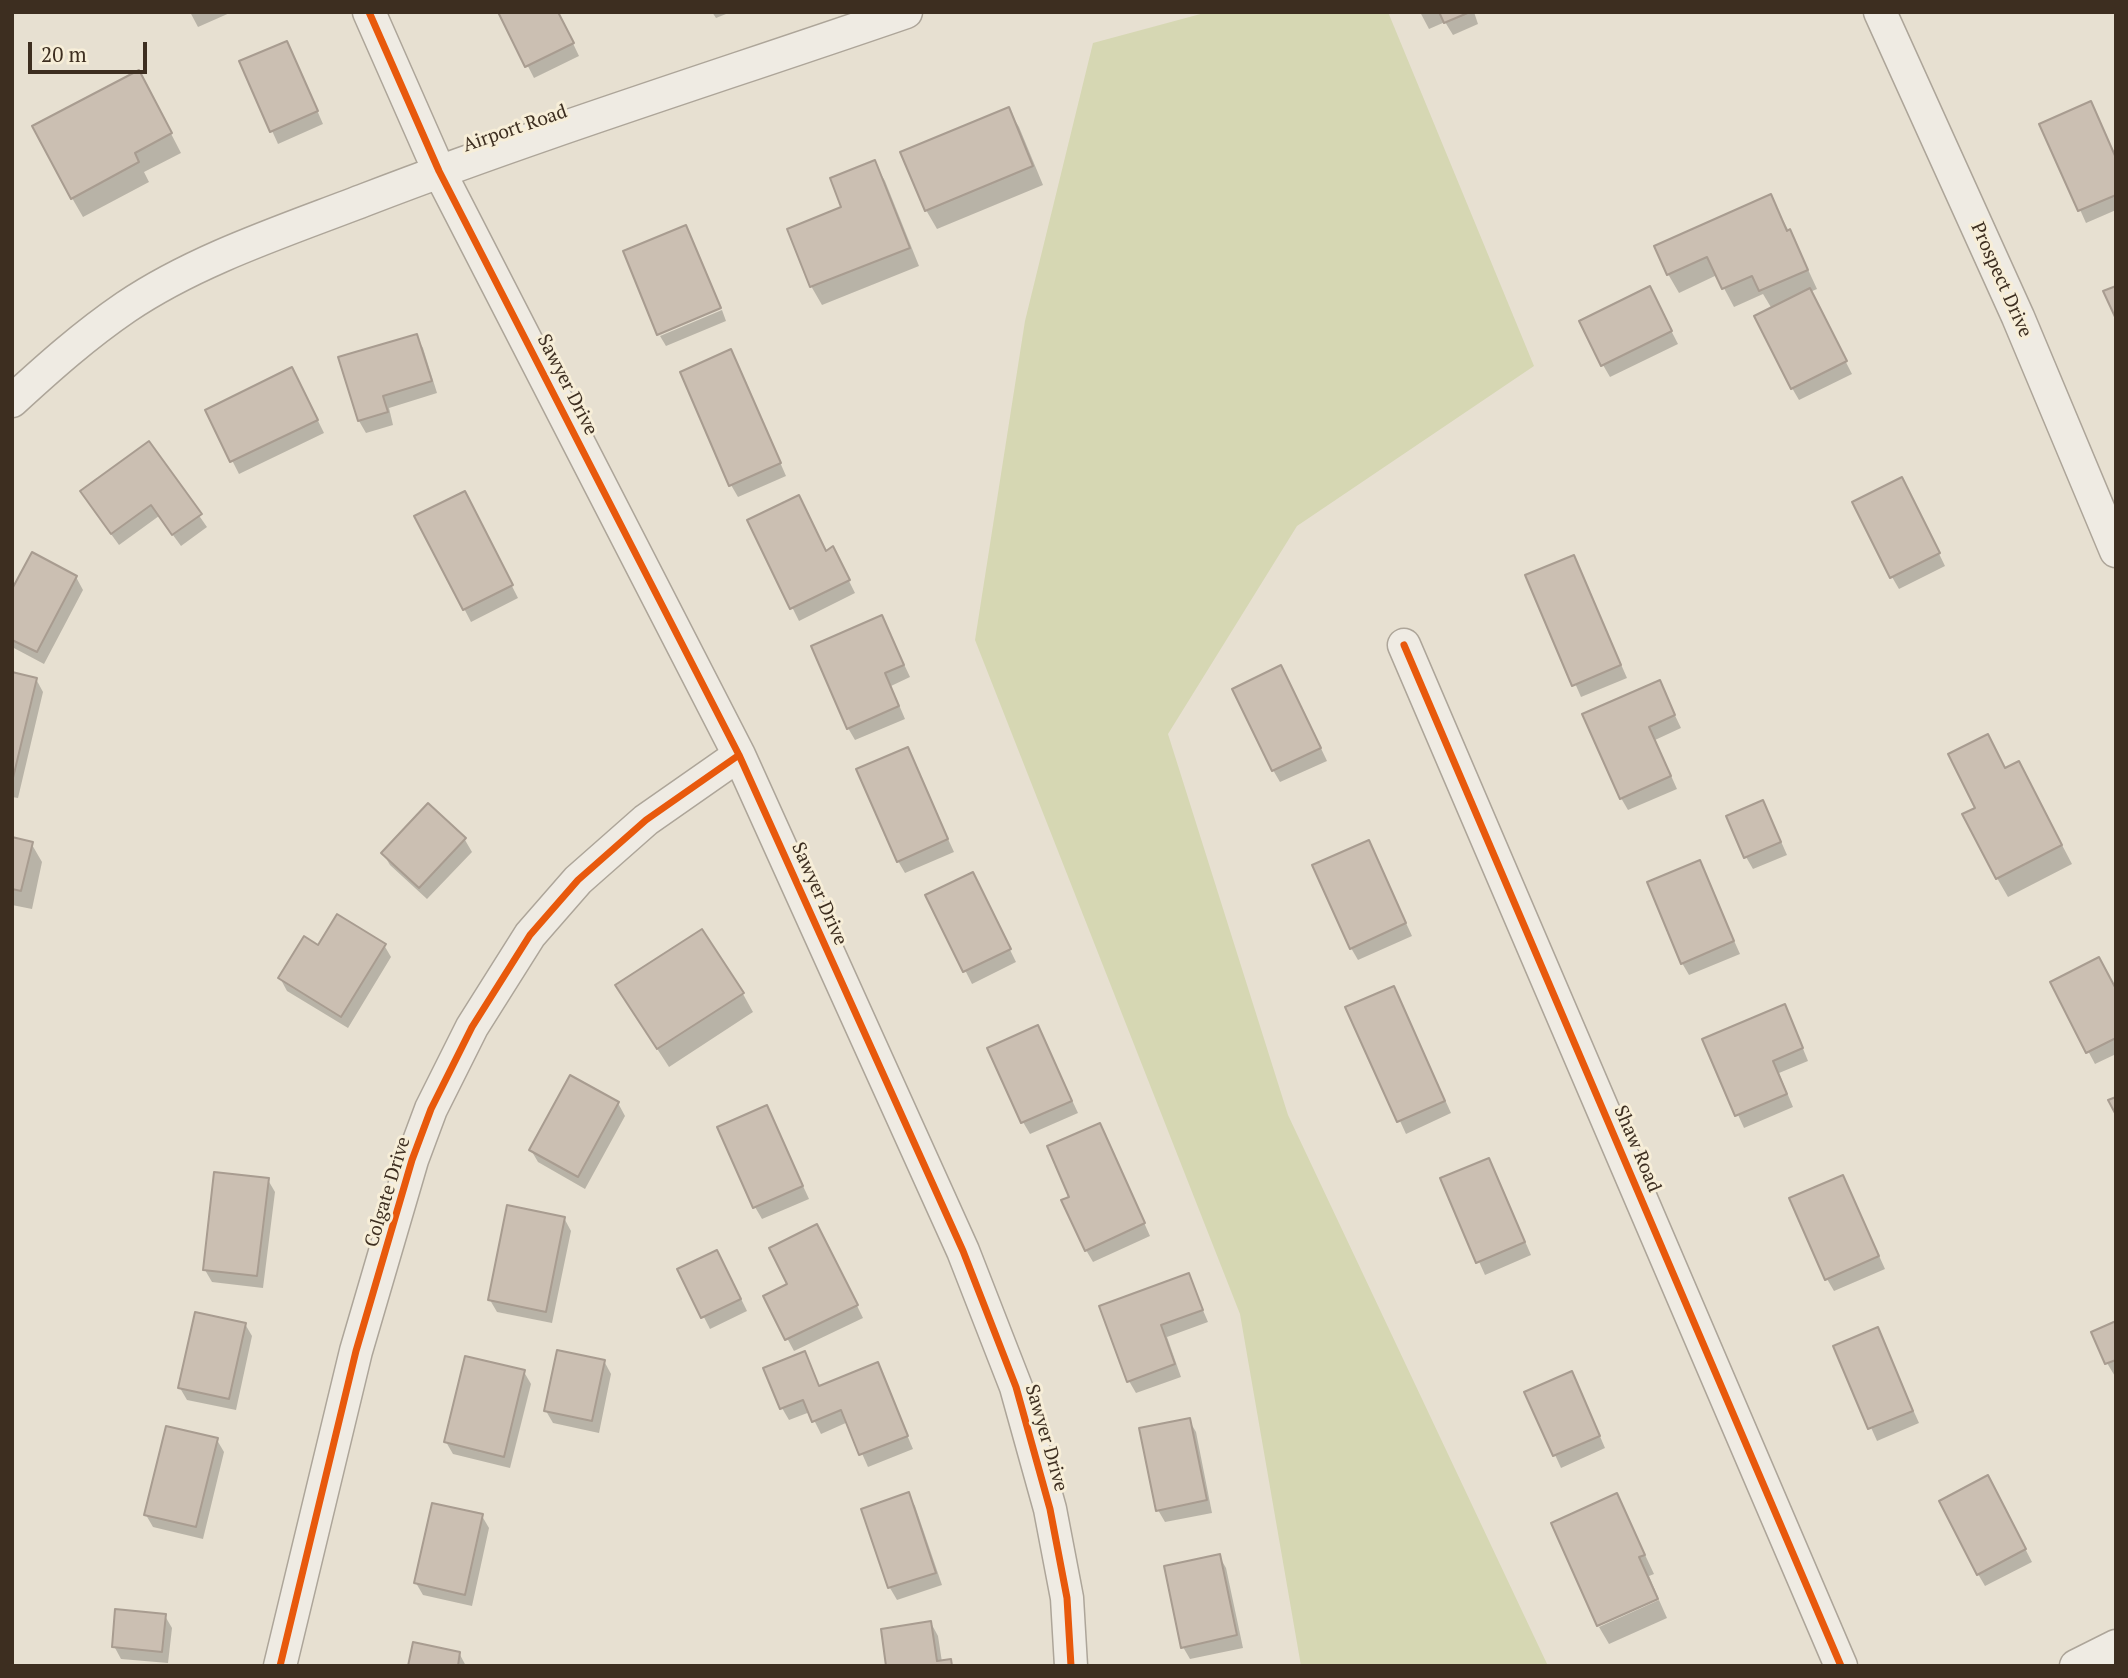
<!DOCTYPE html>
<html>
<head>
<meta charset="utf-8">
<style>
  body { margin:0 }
  #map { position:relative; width:2128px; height:1678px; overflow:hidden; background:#e7e0d1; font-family:"PT Serif",serif }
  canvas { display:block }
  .frame { position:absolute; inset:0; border:14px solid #3d2e20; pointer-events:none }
  .scale { position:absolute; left:28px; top:42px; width:119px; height:32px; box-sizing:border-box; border:4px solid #3d2e20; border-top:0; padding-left:9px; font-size:21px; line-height:24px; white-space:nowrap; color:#3d2e20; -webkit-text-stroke:5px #f7eed8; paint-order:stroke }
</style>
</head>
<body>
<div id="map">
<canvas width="2128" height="1678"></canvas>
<div class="frame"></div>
<div class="scale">20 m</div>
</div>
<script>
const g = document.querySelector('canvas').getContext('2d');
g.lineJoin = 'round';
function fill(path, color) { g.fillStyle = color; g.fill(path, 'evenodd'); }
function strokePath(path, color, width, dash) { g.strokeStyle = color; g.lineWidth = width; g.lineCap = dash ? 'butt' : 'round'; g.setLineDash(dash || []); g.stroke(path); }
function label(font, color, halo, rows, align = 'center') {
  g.font = font + ' "PT Serif",serif'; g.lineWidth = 6; g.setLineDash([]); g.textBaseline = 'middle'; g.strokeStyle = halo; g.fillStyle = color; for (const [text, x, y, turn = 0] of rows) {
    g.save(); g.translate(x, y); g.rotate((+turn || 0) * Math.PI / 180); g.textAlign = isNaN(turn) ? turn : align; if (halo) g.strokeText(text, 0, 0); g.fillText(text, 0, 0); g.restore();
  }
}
const green = new Path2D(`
  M 1208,12 L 1388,12 L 1534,366 L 1297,526 L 1168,734 L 1288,1115 L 1548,1666 L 1301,1666 L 1240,1314 L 975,640 L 1025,321 L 1093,43 Z`);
const shadow = new Path2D(`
  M 190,12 L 232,12 L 198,27 Z
  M 500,12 L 558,12 L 579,56 L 534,78 Z
  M 712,12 L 731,12 L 716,18 Z
  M 1420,12 L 1474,12 L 1478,24 L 1453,35 L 1445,22 L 1429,29 Z
  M 293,55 L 323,124 L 278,144 L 241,62 Z
  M 149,91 L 181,153 L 144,172 L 149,182 L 83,217 L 72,198 Z
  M 1008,109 L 1019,127 L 1043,185 L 937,229 L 926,210 Z
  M 2042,125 L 2116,158 L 2116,210 L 2086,223 Z
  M 874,162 L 885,181 L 919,266 L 822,305 L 811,286 L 844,208 Z
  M 1770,196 L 1799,250 L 1817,289 L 1810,292 L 1852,374 L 1799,400 L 1792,388 L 1772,309 L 1763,294 L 1734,307 L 1717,275 L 1679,293 L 1668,274 Z
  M 1656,301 L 1678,344 L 1610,377 L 1603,365 Z
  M 722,310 L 726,321 L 666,346 L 660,336 Z
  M 416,336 L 423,348 L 437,393 L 389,408 L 393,425 L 366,433 L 359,421 Z
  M 737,364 L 786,476 L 738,497 L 731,485 Z
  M 299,382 L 324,433 L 239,474 L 207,411 Z
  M 149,444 L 207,527 L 181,546 L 159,516 L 119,545 L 89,504 Z
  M 1909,492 L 1945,566 L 1899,589 L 1892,577 Z
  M 471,505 L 518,598 L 471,622 L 417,517 Z
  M 749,521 L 826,552 L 839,561 L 855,593 L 799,621 Z
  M 1574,557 L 1627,678 L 1581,697 L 1528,576 Z
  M 76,577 L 83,590 L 44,664 L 12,647 L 12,593 Z
  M 882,617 L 910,677 L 891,686 L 905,719 L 855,740 L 848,728 Z
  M 12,674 L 36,679 L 43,692 L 18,798 L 12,797 Z
  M 1288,679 L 1327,761 L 1280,782 L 1273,770 Z
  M 1659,682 L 1681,728 L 1655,740 L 1677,789 L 1628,810 L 1621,798 Z
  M 907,749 L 954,852 L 905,873 L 898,861 Z
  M 2006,770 L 2029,782 L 2072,864 L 2008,897 L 1997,878 L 1978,808 Z
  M 1769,814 L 1787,855 L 1753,869 L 1746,857 Z
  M 12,839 L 31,843 L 42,862 L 32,909 L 12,905 Z
  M 465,840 L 472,852 L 427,899 L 390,865 L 383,853 Z
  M 1369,842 L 1412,936 L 1358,960 L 1351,948 Z
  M 1699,862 L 1740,954 L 1689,975 L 1682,963 Z
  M 979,887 L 1016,962 L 972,984 L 928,896 Z
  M 384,945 L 391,957 L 348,1028 L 287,991 L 280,978 L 318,948 Z
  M 2052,983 L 2116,991 L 2116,1054 L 2095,1064 Z
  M 743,994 L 753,1012 L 669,1067 L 628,1004 Z
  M 1400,1000 L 1451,1113 L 1406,1134 L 1348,1008 Z
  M 1791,1019 L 1808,1061 L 1779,1073 L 1793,1107 L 1744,1128 L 1704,1040 Z
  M 1038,1027 L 1078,1113 L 1030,1134 L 1023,1122 Z
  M 618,1103 L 625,1116 L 585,1189 L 538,1162 L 531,1150 Z
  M 767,1107 L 809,1199 L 762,1219 L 755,1207 Z
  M 1106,1138 L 1150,1236 L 1093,1262 L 1086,1250 L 1072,1198 Z
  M 1495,1172 L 1531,1255 L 1485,1275 L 1442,1179 Z
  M 268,1180 L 275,1192 L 263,1288 L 212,1282 L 205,1270 Z
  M 1849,1189 L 1885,1269 L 1834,1291 L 1827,1279 Z
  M 564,1218 L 571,1231 L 552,1323 L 497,1312 L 490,1300 Z
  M 824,1238 L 863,1318 L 794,1351 L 765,1297 L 789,1285 Z
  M 724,1264 L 747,1311 L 710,1329 L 680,1270 Z
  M 1188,1275 L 1208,1322 L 1167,1337 L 1181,1377 L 1136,1393 L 1129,1381 Z
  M 2116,1323 L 2116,1378 L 2107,1363 Z
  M 245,1324 L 252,1336 L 236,1410 L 187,1400 L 180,1388 Z
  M 1877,1329 L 1919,1423 L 1877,1441 L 1835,1347 Z
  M 804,1353 L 820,1387 L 877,1364 L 913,1449 L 868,1467 L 848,1422 L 821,1434 L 810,1412 L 789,1420 L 782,1408 Z
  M 604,1361 L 611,1374 L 599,1433 L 553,1423 L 546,1411 Z
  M 524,1372 L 531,1384 L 510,1468 L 453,1454 L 446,1442 Z
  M 1578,1385 L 1605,1448 L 1561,1468 L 1527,1393 Z
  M 1189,1420 L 1196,1432 L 1212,1513 L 1165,1522 L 1158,1510 Z
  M 217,1440 L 224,1452 L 203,1539 L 153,1527 L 146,1515 Z
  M 1995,1490 L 2032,1562 L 1985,1586 L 1978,1574 Z
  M 908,1494 L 915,1506 L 942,1585 L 897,1600 L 890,1588 L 863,1510 Z
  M 1617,1495 L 1654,1574 L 1649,1576 L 1658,1597 L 1597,1624 Z
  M 482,1516 L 489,1528 L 472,1606 L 423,1595 L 416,1583 Z
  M 1219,1556 L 1226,1568 L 1243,1648 L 1190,1659 L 1183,1647 Z
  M 1659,1600 L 1667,1618 L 1609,1644 L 1599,1627 Z
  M 165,1616 L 172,1628 L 168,1663 L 121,1659 L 114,1646 Z
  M 931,1623 L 938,1636 L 942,1662 L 950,1661 L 953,1666 L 888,1666 Z
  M 459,1653 L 466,1666 L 410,1666 Z`);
const building = new Path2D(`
  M 498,12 L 558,12 L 574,43 L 525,67 Z
  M 1439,12 L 1470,12 L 1444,23 Z
  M 287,41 L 318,111 L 270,132 L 239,61 Z
  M 139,70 L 172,133 L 135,153 L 139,162 L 71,199 L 32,126 Z
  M 2091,101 L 2116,158 L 2116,195 L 2078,211 L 2039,124 Z
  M 1009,107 L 1033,166 L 925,211 L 900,152 Z
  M 875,160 L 910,248 L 810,287 L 787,229 L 841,207 L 830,178 Z
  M 1771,194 L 1787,231 L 1790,229 L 1808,270 L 1759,291 L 1752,276 L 1722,289 L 1707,257 L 1667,275 L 1654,246 Z
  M 686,225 L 721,308 L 657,335 L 623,251 Z
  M 1650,286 L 1672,331 L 1601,366 L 1579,321 Z
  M 2116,286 L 2116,319 L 2103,291 Z
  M 1810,288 L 1847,361 L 1791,389 L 1754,316 Z
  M 417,334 L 432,381 L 383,396 L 388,412 L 358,421 L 338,357 Z
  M 731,349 L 781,463 L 729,486 L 680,372 Z
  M 292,367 L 318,420 L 230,462 L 205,410 Z
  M 149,441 L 202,514 L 172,535 L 151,505 L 111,534 L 80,491 Z
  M 1902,477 L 1940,553 L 1890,578 L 1852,502 Z
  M 465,491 L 513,585 L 463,610 L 414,516 Z
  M 799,495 L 826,551 L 833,546 L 850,580 L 790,609 L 747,520 Z
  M 32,552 L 77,576 L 37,652 L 12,640 L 12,589 Z
  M 1574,555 L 1621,665 L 1572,686 L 1525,575 Z
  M 882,615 L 904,665 L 885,673 L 899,706 L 847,729 L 811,646 Z
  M 1281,665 L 1321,748 L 1272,771 L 1232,689 Z
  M 12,672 L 37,678 L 12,782 Z
  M 1660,680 L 1675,715 L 1649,727 L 1671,776 L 1620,799 L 1582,714 Z
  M 1988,734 L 2005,768 L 2019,761 L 2062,845 L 1996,879 L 1962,814 L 1975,808 L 1948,754 Z
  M 908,747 L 948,839 L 897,862 L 856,769 Z
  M 1763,800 L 1781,842 L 1744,858 L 1726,816 Z
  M 428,803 L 466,838 L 419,888 L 381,853 Z
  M 12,837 L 33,842 L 21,891 L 12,889 Z
  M 1369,840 L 1406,923 L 1350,949 L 1312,865 Z
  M 1700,860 L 1734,941 L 1681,964 L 1647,882 Z
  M 973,872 L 1011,949 L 963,972 L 925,895 Z
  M 337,914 L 386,944 L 341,1017 L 278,978 L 304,936 L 318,945 Z
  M 702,929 L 744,993 L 657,1049 L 615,985 Z
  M 2099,957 L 2116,989 L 2116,1038 L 2086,1053 L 2050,982 Z
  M 1394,986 L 1445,1101 L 1397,1122 L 1345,1007 Z
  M 1785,1004 L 1803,1048 L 1773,1061 L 1787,1094 L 1735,1116 L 1702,1039 Z
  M 1038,1025 L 1072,1101 L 1021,1123 L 987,1048 Z
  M 570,1075 L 619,1102 L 578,1177 L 529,1150 Z
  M 2116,1097 L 2116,1115 L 2108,1100 Z
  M 767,1105 L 803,1186 L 753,1208 L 717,1127 Z
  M 1100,1123 L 1145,1223 L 1085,1251 L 1061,1200 L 1069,1197 L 1047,1146 Z
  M 1489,1158 L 1525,1242 L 1476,1263 L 1440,1178 Z
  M 214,1172 L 269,1178 L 257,1276 L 203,1270 Z
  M 1843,1175 L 1879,1256 L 1825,1280 L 1789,1198 Z
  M 507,1205 L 565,1217 L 546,1312 L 488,1300 Z
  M 817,1224 L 858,1305 L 785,1340 L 763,1296 L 787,1284 L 769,1248 Z
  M 717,1250 L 741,1299 L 701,1318 L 677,1269 Z
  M 1189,1273 L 1203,1310 L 1161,1325 L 1175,1364 L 1127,1382 L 1099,1306 Z
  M 195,1312 L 246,1323 L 229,1399 L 178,1388 Z
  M 2116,1321 L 2116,1360 L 2105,1364 L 2091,1332 Z
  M 1878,1327 L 1913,1411 L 1868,1429 L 1833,1346 Z
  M 557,1350 L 605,1360 L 592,1421 L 544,1411 Z
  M 805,1351 L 819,1386 L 878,1362 L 908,1436 L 859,1455 L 841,1410 L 812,1422 L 803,1400 L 780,1409 L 763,1368 Z
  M 465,1356 L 525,1370 L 504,1457 L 444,1442 Z
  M 1572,1371 L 1600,1436 L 1553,1456 L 1524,1392 Z
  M 1190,1418 L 1207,1500 L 1156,1511 L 1139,1428 Z
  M 166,1426 L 218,1438 L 196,1527 L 144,1515 Z
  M 1988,1475 L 2026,1549 L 1977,1575 L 1939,1501 Z
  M 909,1492 L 936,1573 L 888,1588 L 861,1509 Z
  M 1617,1493 L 1645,1555 L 1639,1557 L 1658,1599 L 1597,1626 L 1551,1523 Z
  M 432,1503 L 483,1514 L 465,1595 L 414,1583 Z
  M 1220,1554 L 1237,1635 L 1181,1648 L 1164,1566 Z
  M 115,1609 L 166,1614 L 162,1652 L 112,1647 Z
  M 931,1621 L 937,1661 L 951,1659 L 952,1666 L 886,1666 L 881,1629 Z
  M 413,1642 L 460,1652 L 458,1666 L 408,1666 Z`);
const minor = new Path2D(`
  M 369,12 L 439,171 L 739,755 L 963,1251 L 1016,1387 L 1050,1509 L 1067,1598 L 1071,1666
  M 1880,12 L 2018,317 L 2116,551
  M 12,401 C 49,367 85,335 126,307 C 197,259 287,230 367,199 C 544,131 726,74 906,12
  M 1404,645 L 1841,1666
  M 280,1666 L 356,1351 L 412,1160 L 431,1109 L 472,1027 L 530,935 L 578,880 L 646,820 L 739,755
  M 2076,1666 L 2116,1646`);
const cycleway = new Path2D(`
  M 369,12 L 439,171 L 739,755 L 963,1251 L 1016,1387 L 1050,1509 L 1067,1598 L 1071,1666
  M 1404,645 L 1841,1666
  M 280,1666 L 356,1351 L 412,1160 L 431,1109 L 472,1027 L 530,935 L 578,880 L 646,820 L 739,755`);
const streetNames = [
  ["Airport Road",515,129,-19],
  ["Prospect Drive",2001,280,66],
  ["Sawyer Drive",567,385,63],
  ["Sawyer Drive",819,894,66],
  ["Shaw Road",1637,1149,67],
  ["Colgate Drive",388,1192,-73],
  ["Sawyer Drive",1046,1438,74]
];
fill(green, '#d6d7b3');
fill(shadow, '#0003');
fill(building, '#cbbfb2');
strokePath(building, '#a89c90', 2);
strokePath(minor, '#ada599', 35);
strokePath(minor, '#efebe3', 32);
strokePath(cycleway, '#e8590c', 7);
label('19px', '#3d2e20', '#f7eed8', streetNames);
</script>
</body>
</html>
